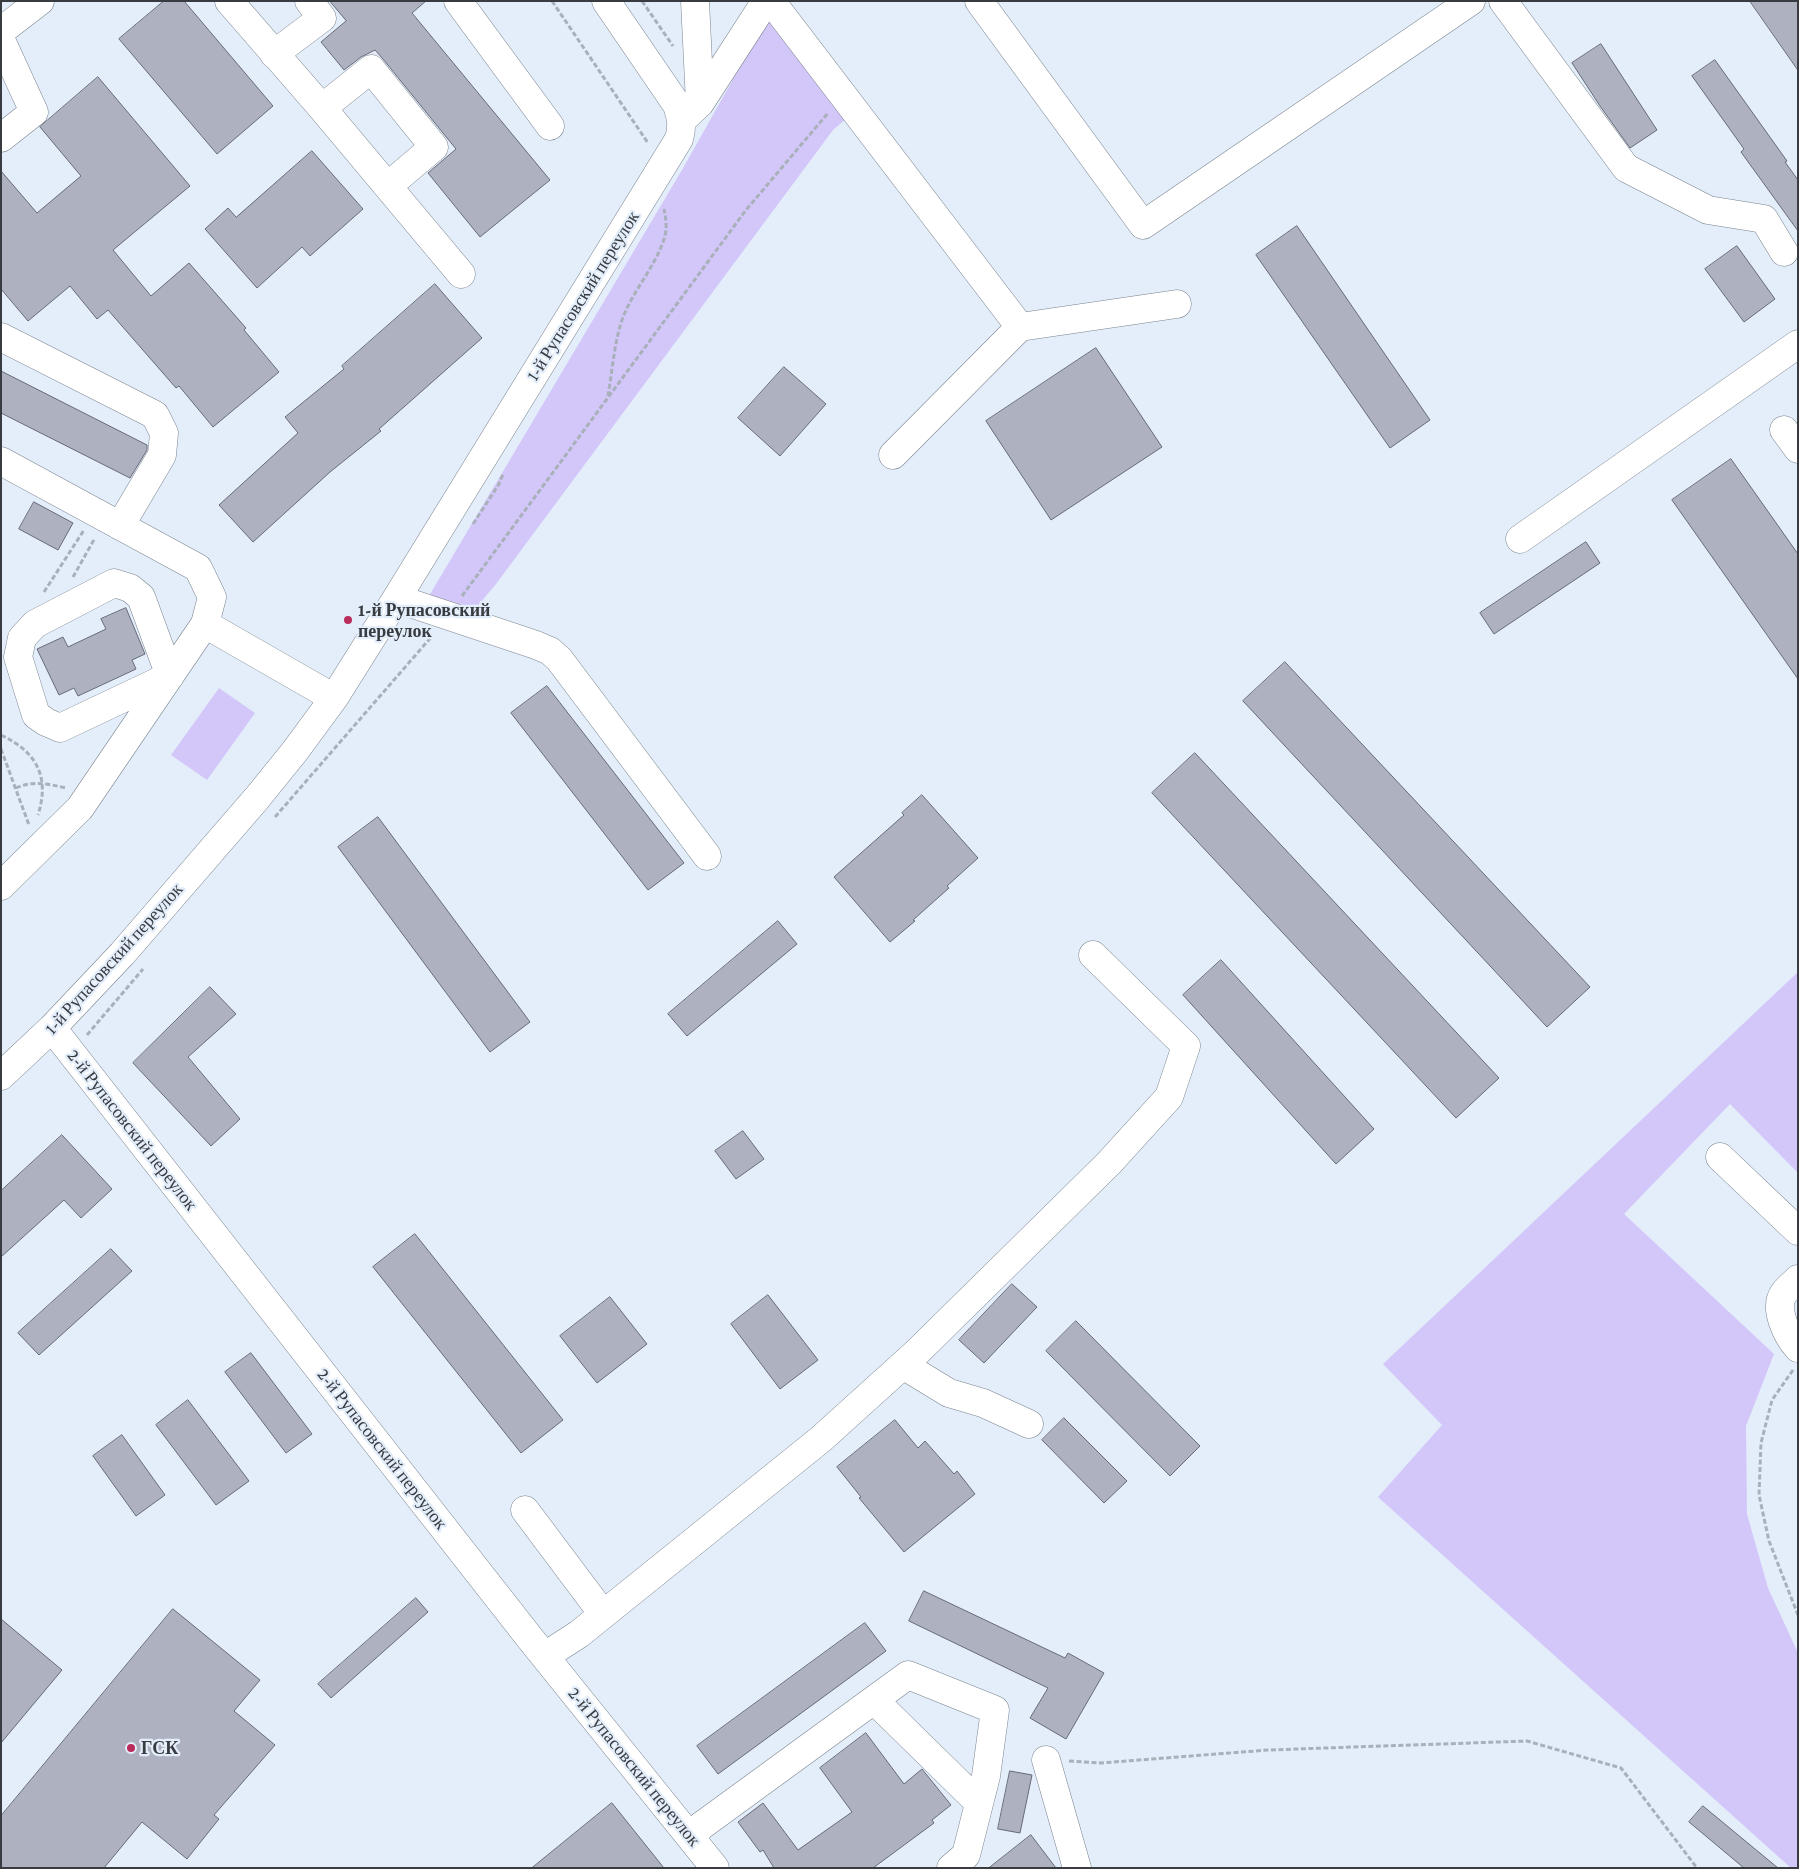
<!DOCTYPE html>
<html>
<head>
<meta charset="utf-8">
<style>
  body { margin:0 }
  #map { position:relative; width:1799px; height:1869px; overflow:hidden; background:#e3eefa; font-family:"Crimson Pro",serif }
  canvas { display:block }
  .frame { position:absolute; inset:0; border:2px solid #383c41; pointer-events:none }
</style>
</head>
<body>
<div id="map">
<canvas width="1799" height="1869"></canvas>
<div class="frame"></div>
</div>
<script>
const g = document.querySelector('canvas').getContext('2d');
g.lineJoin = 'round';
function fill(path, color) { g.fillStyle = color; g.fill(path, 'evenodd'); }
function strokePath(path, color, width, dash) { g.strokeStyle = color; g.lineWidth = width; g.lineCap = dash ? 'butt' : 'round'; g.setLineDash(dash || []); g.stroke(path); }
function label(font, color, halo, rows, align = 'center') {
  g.font = font + ' "Crimson Pro",serif'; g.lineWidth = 4.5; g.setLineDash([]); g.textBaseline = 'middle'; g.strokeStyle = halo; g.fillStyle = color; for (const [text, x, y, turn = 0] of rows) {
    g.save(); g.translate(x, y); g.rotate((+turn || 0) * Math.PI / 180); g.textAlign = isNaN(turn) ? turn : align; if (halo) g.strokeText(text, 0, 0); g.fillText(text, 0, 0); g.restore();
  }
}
const green = new Path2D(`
  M 768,17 L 847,118 L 833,130 L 496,584 L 469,616 L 426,601 L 682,170 Z
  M 219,688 L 255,713 L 207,780 L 171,755 Z
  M 1798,972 L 1798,1173 L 1730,1104 L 1624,1214 L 1774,1354 L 1746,1426 L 1747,1514 L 1768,1588 L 1798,1653 L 1798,1868 L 1791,1868 L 1378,1497 L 1442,1425 L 1383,1364 Z`);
const building = new Path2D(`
  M 164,1 L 184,1 L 273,106 L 217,154 L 119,39 Z
  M 330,1 L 426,1 L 412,13 L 550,180 L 480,237 L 428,173 L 456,149 L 383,59 L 375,50 L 361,57 L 344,70 L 321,42 L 346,21 Z
  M 1750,1 L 1798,1 L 1798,70 Z
  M 1601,44 L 1657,130 L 1630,148 L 1600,106 L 1572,63 Z
  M 1715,60 L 1787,161 L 1785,162 L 1798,180 L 1798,231 L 1741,152 L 1744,149 L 1692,76 Z
  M 98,77 L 190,186 L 113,250 L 151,296 L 189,263 L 246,328 L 244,330 L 279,372 L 213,427 L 179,386 L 176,388 L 108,310 L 97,319 L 70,286 L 28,321 L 1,289 L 1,171 L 37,213 L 81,176 L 40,127 Z
  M 312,151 L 363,209 L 310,256 L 302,247 L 257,288 L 205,229 L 228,208 L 236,217 Z
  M 1297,226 L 1430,420 L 1390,448 L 1256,255 Z
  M 1737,246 L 1775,299 L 1744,322 L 1705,269 Z
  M 435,284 L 482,338 L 379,429 L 381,431 L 330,472 L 253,542 L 219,505 L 298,433 L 285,417 L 344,369 L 342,366 Z
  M 1096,348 L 1162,447 L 1051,520 L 986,421 Z
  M 784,367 L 826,404 L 780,456 L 738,418 Z
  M 1,371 L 147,445 L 147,450 L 130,478 L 1,413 Z
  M 1731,459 L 1798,554 L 1798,679 L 1672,500 Z
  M 34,502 L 73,523 L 58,550 L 19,529 Z
  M 1586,542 L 1600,563 L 1494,634 L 1480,613 Z
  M 126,608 L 145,654 L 132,660 L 136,669 L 78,696 L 74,688 L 59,695 L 37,649 L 63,637 L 68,647 L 106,629 L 101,619 Z
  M 1285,662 L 1590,987 L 1547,1027 L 1243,701 Z
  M 547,686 L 684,863 L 648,890 L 511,713 Z
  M 1195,753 L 1499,1078 L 1456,1118 L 1152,793 Z
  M 922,795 L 978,858 L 947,886 L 949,888 L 913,920 L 915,921 L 890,942 L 834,877 L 904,815 L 902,813 Z
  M 378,817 L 530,1022 L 490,1052 L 338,847 Z
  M 778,921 L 797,944 L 687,1036 L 668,1014 Z
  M 1221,960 L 1374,1129 L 1336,1164 L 1183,995 Z
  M 210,987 L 236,1014 L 188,1057 L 240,1119 L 211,1146 L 133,1063 Z
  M 743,1131 L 764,1159 L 736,1179 L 715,1151 Z
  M 62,1135 L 112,1189 L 81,1218 L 64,1200 L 1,1257 L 1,1191 Z
  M 415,1234 L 563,1420 L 521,1453 L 373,1267 Z
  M 111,1249 L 132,1271 L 39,1355 L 18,1333 Z
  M 1012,1284 L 1037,1307 L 984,1363 L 959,1340 Z
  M 768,1295 L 818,1360 L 780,1389 L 731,1324 Z
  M 610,1297 L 647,1344 L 597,1383 L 560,1336 Z
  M 1076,1321 L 1200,1446 L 1170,1476 L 1046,1351 Z
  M 251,1353 L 312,1434 L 286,1453 L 225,1372 Z
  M 188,1400 L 249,1481 L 216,1505 L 156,1425 Z
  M 1064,1418 L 1127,1481 L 1104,1503 L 1042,1440 Z
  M 895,1420 L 918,1448 L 925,1441 L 954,1474 L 957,1471 L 975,1494 L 904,1552 L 859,1498 L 861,1497 L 837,1467 Z
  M 122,1435 L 165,1495 L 136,1516 L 93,1456 Z
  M 924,1591 L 1065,1658 L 1068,1653 L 1104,1673 L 1066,1739 L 1030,1718 L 1048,1688 L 909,1621 Z
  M 416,1598 L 428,1612 L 331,1698 L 318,1684 Z
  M 173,1609 L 260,1680 L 234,1711 L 275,1745 L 214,1815 L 219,1819 L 187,1859 L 142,1822 L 104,1868 L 1,1868 L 1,1816 Z
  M 1,1619 L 62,1670 L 1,1743 Z
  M 865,1623 L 886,1651 L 718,1774 L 697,1746 Z
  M 866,1733 L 904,1784 L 922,1769 L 951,1805 L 932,1820 L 934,1823 L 873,1868 L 774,1868 L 763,1850 L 760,1852 L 738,1822 L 763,1803 L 798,1850 L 852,1812 L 820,1768 Z
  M 1010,1771 L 1032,1775 L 1020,1833 L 998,1829 Z
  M 612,1803 L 664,1868 L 532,1868 Z
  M 1703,1806 L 1778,1868 L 1744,1868 L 1689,1822 Z
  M 1031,1835 L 1056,1868 L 989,1868 Z`);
const path = new Path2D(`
  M 552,1 L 648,143
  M 642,1 L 673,46
  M 608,396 C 612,372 614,346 621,323 C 631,292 656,267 665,236 C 667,227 666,218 664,209
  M 473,524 L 499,484 L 503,474
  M 73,577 L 95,538
  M 44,592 L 84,530
  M 462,596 L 746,210 L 828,113
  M 1,735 C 37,752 50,777 38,815
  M 1,749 L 29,825
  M 16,788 C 33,780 48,784 66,788
  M 275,817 L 433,635
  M 87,1035 L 143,969
  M 1793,1370 L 1772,1400 L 1761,1443 L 1759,1495 L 1769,1541 L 1798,1615
  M 1069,1761 L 1101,1763 L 1268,1750 L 1527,1741 L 1621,1768 L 1697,1868`);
const minor = new Path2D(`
  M 229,1 L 322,108 L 461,274
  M 458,1 L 550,126
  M 695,1 L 700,103
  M 771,1 L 1020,327 L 1177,304
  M 979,1 L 1143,225 L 1471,1
  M 1503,1 L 1626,168 L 1708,210 L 1764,219 L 1784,252
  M 1,31 L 40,1
  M 1,40 L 34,112 L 1,138
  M 274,54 L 322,18 L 309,1
  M 322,108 L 371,69 L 434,147 L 388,186
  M 681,121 L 700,103 L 766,1
  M 1,337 L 155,415 L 164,433 L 162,455 L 120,526
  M 1784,430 L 1798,449
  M 893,455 L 1020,327
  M 1,461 L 198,568 L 212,597 L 205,624 L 80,808 L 1,886
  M 1520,539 L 1798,344
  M 114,583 L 130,588 L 141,597 L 170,676 L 60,728 L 46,722 L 36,715 L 18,657 L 22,638 L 35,624 Z
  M 398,596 L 413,604 L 536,645 L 550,651 L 559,659 L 707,856
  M 205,624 L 334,698
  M 52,1028 L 529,1637 L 715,1868
  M 1,1076 L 52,1028 L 122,954 L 257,798 L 295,751 L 334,698 L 398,596 L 679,139 C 683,126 681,117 677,105 L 606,1
  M 1720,1157 L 1798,1231
  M 1798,1279 C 1793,1284 1788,1288 1784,1293 C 1773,1308 1787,1336 1798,1348
  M 903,1365 L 949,1393 L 983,1403 L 1029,1424
  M 525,1510 L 603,1614
  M 545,1656 L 579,1634 L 821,1439 L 915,1354 L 1109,1163 L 1169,1097 L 1186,1046 L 1093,955
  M 874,1700 L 979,1803
  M 1046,1760 L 1077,1868
  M 690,1837 L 701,1826 L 908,1675 L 995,1710 L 986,1776 L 966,1855 L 951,1868`);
const markers = [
  [348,620,5,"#ba2c5c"],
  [131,1748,5,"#ba2c5c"]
];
const streetNames = [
  ["1-й Рупасовский переулок",583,296,-58],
  ["1-й Рупасовский переулок",114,959,-48],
  ["2-й Рупасовский переулок",132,1130,52],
  ["2-й Рупасовский переулок",382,1449,52],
  ["2-й Рупасовский переулок",634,1767,51]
];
const poiNames = [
  ["1-й Рупасовский",358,610],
  ["переулок",358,631],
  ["ГСК",141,1748]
];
fill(green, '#d3c6f9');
fill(building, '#aeb1bf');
strokePath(building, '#676a77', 1);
strokePath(minor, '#7a838e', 29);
strokePath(path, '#a8b0ba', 3, [5, 2.5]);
strokePath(minor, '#fff', 28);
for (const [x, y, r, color] of markers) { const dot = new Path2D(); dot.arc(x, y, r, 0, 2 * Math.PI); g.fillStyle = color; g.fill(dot); strokePath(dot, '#e3eefa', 2); }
label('18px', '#383c41', '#e3eefa', streetNames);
label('bold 18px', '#383c41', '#e3eefa', poiNames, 'left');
</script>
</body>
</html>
